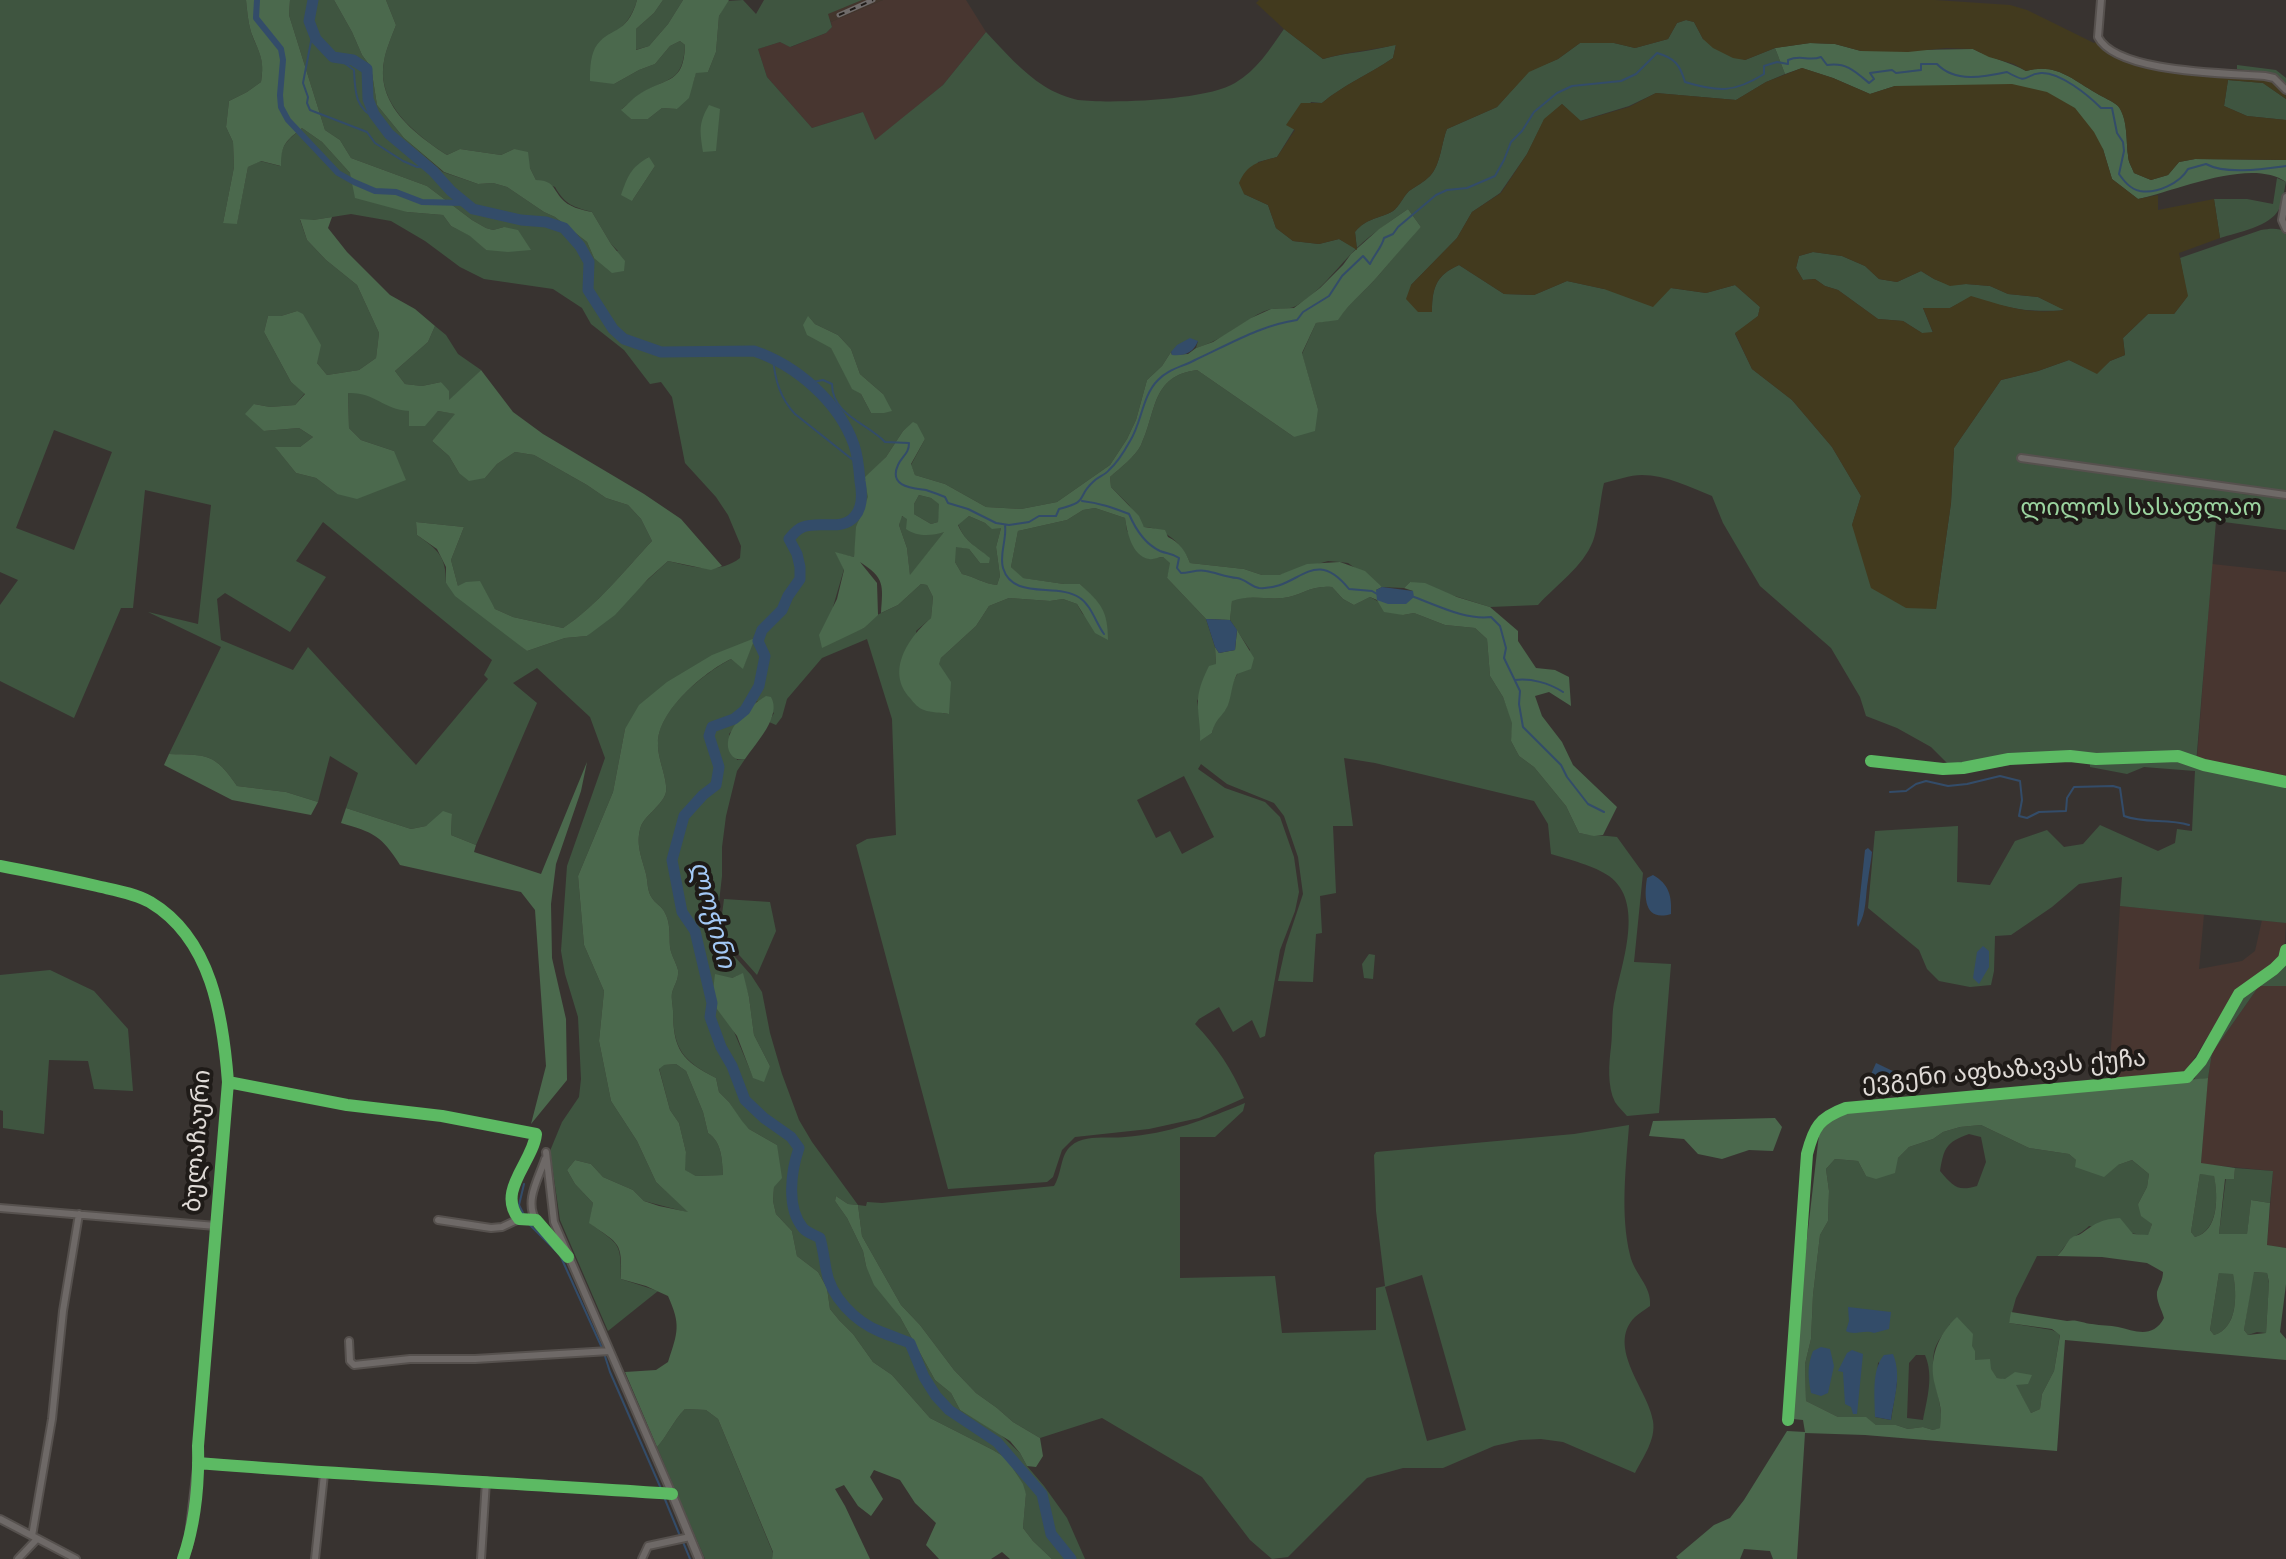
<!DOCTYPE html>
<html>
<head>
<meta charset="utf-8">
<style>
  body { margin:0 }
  canvas { display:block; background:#383330 }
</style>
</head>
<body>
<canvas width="2286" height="1559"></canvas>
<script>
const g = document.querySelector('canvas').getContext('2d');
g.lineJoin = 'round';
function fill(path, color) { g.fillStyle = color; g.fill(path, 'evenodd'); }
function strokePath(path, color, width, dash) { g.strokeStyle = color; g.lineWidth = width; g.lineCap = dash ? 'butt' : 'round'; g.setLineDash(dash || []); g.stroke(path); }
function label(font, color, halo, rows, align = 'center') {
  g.font = font + ' Jost,"Noto Sans Georgian",sans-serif'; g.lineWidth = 8; g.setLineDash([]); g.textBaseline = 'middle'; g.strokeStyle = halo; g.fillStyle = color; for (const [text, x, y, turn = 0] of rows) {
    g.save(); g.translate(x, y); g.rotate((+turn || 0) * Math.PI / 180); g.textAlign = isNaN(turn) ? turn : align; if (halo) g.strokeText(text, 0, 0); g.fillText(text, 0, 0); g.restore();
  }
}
const built = new Path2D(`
  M 862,0 L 883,0 L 831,22 L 827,14 Z`);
const industrial = new Path2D(`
  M 883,0 L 966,0 L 986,32 L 943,85 L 875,141 L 863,112 L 812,128 L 767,77 L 758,49 L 780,42 L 791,47 L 826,33 L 832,27 L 831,22 Z
  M 2212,564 L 2286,572 L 2286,778 L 2260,770 L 2197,759 Z
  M 2120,906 L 2204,914 L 2199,969 L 2242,961 L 2255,951 L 2262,920 L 2286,923 L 2284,956 L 2237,990 L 2185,1073 L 2109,1080 Z
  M 2259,986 L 2286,986 L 2286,1248 L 2267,1245 L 2273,1171 L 2201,1164 L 2207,1082 L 2212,1053 Z`);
const green = new Path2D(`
  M 0,0 L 246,0 C 247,10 248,22 251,32 C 259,54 265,57 261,82 L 247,92 L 229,101 L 226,127 L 233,142 L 234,167 L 223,223 L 237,223 L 248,167 L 260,161 L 280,166 C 281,144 286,142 302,128 L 322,142 L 350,173 L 407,212 L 443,215 L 451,226 L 471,236 L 486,250 L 504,227 L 493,230 L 486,228 L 472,220 L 427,186 L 351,158 L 340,140 L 325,130 L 289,15 L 290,0 L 334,0 L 352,32 L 362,55 L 371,67 L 377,105 L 404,138 L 443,172 L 478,184 L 493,183 L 507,187 L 544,212 L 555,217 L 587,242 L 594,258 L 618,251 L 611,244 L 592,212 C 574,207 565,205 555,187 L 536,180 L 530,168 L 514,149 L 501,155 L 460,149 L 447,155 C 415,134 376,104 384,61 C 386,49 392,36 396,25 L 386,0 L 637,0 C 631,21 621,29 604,40 L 614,84 L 639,70 L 655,64 L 670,46 L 680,41 L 685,45 C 683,83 668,77 642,93 C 635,97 628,104 622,109 L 631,119 L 648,119 L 662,108 L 677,109 L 693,83 L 696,72 L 708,72 L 716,52 L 719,16 L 727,1 L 743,0 L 756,14 L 764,0 L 862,0 L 828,14 L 832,27 L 826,33 L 790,47 L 780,42 L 758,49 L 767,77 L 812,128 L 863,112 L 875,140 L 943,85 L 986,32 C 1004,51 1022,72 1044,86 C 1053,92 1068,98 1078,100 C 1112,104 1208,100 1235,83 C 1257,70 1270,49 1284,29 L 1323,59 C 1347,52 1372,52 1396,44 L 1393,58 C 1370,74 1343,85 1322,103 L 1311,102 L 1277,157 L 1258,162 L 1244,194 L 1268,205 L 1276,228 L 1293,241 L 1319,244 L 1339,239 L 1357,249 L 1355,232 C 1366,218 1379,219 1393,211 C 1399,207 1403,197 1409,191 C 1416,186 1424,182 1430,176 C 1441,164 1441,144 1447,129 L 1497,107 L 1529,71 L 1558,59 L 1580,43 L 1614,43 L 1635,48 L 1668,39 L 1677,23 L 1686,20 L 1694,22 L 1703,39 L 1745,60 L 1775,48 L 1785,74 L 1766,82 L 1736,100 L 1656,93 L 1629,106 L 1580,121 L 1562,104 L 1544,120 L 1527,154 L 1500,193 L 1472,212 L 1457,238 L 1411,285 L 1432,312 C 1432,288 1436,275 1459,265 L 1504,294 L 1534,295 L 1567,281 L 1604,289 L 1671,288 L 1706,293 L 1735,285 L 1760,307 L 1758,316 L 1735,334 L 1752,369 L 1792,400 L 1832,447 L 1861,496 L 1852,525 L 1936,609 L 1951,503 L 1954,448 L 2001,380 L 2038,371 L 2069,360 L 2097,373 L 2110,361 L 2125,355 L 2123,338 L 2148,314 L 2174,314 L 2187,297 L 2180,258 L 2261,230 C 2270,229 2278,227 2286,233 L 2286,493 L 2243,485 L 2242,494 L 2286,498 L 2286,530 L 2216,521 L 2196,764 C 2207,773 2268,781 2286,784 L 2286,923 L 2120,906 L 2122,877 L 2079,884 L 2052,907 L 2011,935 L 1995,936 L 1994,971 L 1991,985 L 1970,987 L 1939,981 L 1927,969 L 1919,950 L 1868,908 L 1875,831 L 1958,826 L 1957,882 L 1990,885 L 2015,841 L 2047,830 L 2064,847 L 2083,844 L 2100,825 L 2158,851 L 2175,843 L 2177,829 L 2192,831 L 2195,771 L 2144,767 L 2127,774 L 2090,767 L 2090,760 L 2021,763 L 1987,769 L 1947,763 L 1931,747 L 1897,728 L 1866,716 L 1860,697 L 1831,648 L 1760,586 L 1723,523 L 1712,496 C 1690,487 1666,475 1642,475 C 1630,475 1616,480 1604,483 C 1600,499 1598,529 1593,541 C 1583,567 1556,585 1538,605 L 1490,607 L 1410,582 L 1404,588 L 1382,587 L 1348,563 L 1340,562 L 1328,561 L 1279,575 L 1262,575 L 1244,569 L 1190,563 C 1183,544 1165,528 1144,527 L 1129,505 L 1111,487 L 1110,477 C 1120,468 1135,457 1141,445 C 1157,411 1151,376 1197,370 L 1294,437 L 1318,409 L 1302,354 L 1316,323 L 1338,319 C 1351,301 1364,292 1378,276 C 1392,260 1405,243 1421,227 L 1408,209 C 1388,223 1366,237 1350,255 C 1333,273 1318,293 1296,306 C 1289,310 1280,308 1272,309 C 1265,310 1256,315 1250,319 C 1230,331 1219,341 1196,348 L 1198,341 L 1171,352 L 1162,366 L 1147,380 L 1136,420 L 1127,439 L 1110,465 L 1057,502 L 1021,509 L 986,507 L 945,484 L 915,475 L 911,465 L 925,439 L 913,423 L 903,431 L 886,457 L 865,478 L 869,497 L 859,518 L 854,557 L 836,553 L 844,569 L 833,607 L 847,634 L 864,628 L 873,617 L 898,605 L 921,584 L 927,585 L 933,597 L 931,618 L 916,631 L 937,712 L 948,714 L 938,664 L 941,658 L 976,626 L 989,606 L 1009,598 L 1050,601 L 1063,599 L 1077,604 L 1082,613 L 1107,639 C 1108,612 1099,602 1080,584 L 1064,584 L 1022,578 L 1011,567 L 1018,531 L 1067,520 L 1083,510 L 1095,508 L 1125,518 L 1127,531 L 1149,559 L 1163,557 L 1171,563 L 1167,578 L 1206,619 L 1215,647 L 1216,664 L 1197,701 L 1201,723 L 1201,740 L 1212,733 L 1215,721 L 1226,709 L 1230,688 L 1250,650 L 1230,620 L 1232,600 C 1252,594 1264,600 1283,598 C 1301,596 1310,585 1332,587 L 1343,599 L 1354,605 L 1370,597 L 1403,615 L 1414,613 L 1445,625 L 1475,628 L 1487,639 L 1490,676 L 1503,697 L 1513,723 L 1511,741 L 1519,756 L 1534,767 L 1566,806 L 1579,833 C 1592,836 1604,835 1617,837 L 1643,873 L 1634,962 L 1671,964 L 1659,1113 L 1627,1116 C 1623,1111 1618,1107 1615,1102 C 1607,1086 1609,1063 1611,1047 C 1613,1031 1611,1013 1615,998 C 1622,962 1645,902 1609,876 C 1595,866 1568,859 1551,854 L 1548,824 L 1534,801 L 1375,763 L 1344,758 L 1353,826 L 1333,826 L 1336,893 L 1320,896 L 1322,933 L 1316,934 L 1313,982 L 1278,981 L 1286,945 L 1303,894 L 1298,857 L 1284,816 L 1274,803 L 1227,784 L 1201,764 L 1198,769 L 1225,788 L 1265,802 L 1280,817 L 1294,857 L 1299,892 L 1295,911 L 1280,950 L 1265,1036 L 1260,1038 L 1252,1020 L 1233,1032 L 1219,1007 L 1199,1019 L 1195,1024 C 1217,1047 1232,1069 1244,1098 L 1199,1118 L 1149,1129 L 1075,1137 L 1062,1150 L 1053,1177 L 1047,1182 L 948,1189 L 856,845 L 867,839 L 896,835 L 892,719 L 867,639 L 822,658 L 787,699 L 782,717 L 776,725 L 769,722 L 774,713 L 757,701 L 729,734 L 737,760 L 745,759 L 737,771 L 726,816 L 722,847 L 722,876 L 716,928 L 720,940 L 751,975 L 762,992 L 770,1033 L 782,1074 L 799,1120 L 812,1142 L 858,1205 L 866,1206 L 867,1202 L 882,1203 L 1054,1186 C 1062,1174 1060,1155 1071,1146 C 1084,1134 1109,1139 1125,1137 C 1168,1134 1207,1119 1245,1103 L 1243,1111 L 1215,1137 L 1180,1137 L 1180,1278 L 1275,1276 L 1282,1333 L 1376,1330 L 1376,1288 L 1385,1286 L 1376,1211 L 1374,1155 L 1376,1152 L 1574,1134 L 1629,1125 C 1626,1167 1620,1214 1630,1255 C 1634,1274 1652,1286 1650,1306 C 1645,1310 1639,1313 1635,1317 C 1605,1347 1649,1391 1653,1421 C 1656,1440 1643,1457 1635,1473 L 1563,1442 L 1541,1439 L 1520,1440 L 1494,1446 L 1443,1468 L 1403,1468 L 1367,1478 L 1288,1557 L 1272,1559 L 1250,1540 L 1202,1477 L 1102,1418 L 1040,1438 L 1013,1422 L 997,1408 L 976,1393 L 954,1370 L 920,1325 L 901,1305 L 862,1236 L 858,1205 L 848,1204 L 836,1196 L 835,1201 L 847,1218 L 863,1251 L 866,1266 L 900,1317 L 935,1380 L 951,1393 L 960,1410 L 999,1433 L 1020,1453 L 1027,1466 L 1044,1486 L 1067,1518 L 1085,1559 L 1052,1559 L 1033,1541 L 1023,1528 L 1026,1494 L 1006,1458 L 993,1450 L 930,1418 L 892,1375 L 873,1362 L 853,1334 L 839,1320 L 830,1309 L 827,1288 L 818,1272 L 797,1256 L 792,1231 L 776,1214 L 773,1201 L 777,1145 L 749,1129 L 741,1121 L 729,1102 L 719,1092 L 716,1078 C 683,1061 673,1049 673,1011 C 673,1006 671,998 672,993 C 674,985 679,980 678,970 C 676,962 671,955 670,947 C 669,934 671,923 664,911 C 661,906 655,903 652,898 C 647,891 648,882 646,874 C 642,858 635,844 641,826 C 646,814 663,805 666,792 C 668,779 657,758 658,743 C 658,710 704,673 731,659 L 743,668 L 754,639 L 743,644 L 625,729 L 613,792 L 578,876 L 584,945 L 604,991 L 599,1041 L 611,1101 L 637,1141 L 656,1182 L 690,1213 L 644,1201 L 633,1190 L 603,1177 L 591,1164 L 575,1160 L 567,1170 L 575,1184 L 593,1203 L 590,1223 C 619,1246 621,1240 621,1279 L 658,1291 L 608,1331 L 560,1220 L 550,1151 L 562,1122 L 579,1097 L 581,1079 L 578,1017 L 565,974 L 561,951 L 567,866 L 605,758 L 590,717 L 537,668 L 513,683 L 537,703 L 476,845 L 451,835 L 452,814 L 426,826 L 411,829 L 346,808 L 358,773 L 330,756 L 318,802 L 286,792 L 237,786 C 215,753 207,755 169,754 L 221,647 L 148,612 L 198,624 L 211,505 L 145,490 L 133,608 L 121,608 L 74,718 L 0,681 L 0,605 L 18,580 L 0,572 ZM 648,157 L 655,166 L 632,201 ZM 351,214 L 391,221 L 425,241 L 460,267 L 484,279 L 553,289 L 582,308 L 591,324 L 624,350 L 650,384 L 661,382 L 672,397 L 685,463 L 716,497 L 728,515 L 741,546 L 740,558 C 718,575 693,567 668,561 L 587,636 L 565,638 L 527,651 L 446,583 C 446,556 438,550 417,535 L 416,522 L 464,527 L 451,560 L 458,586 L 486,596 L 495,609 L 513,617 L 563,628 C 599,604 623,572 652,541 L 641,519 L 628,505 L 606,498 L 587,485 L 534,455 L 515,452 L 497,464 L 485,478 L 459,473 L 449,456 L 432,441 L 456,414 L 438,411 L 427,422 L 409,426 L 409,411 L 365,393 L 348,393 L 349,428 L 361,440 L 394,451 L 337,494 L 316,478 L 296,473 L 276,448 L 300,447 L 313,437 L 299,428 L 264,431 L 254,404 L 270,407 L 295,405 L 305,393 L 291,382 L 264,332 L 268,316 L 281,316 L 297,311 L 317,363 L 327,375 L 359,370 L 376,358 L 379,333 L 357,285 L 326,260 L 307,240 L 300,220 L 313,220 ZM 809,317 L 815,324 L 838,335 L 851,349 L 860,374 L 883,394 L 871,413 L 861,394 L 852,388 L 831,347 ZM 54,430 L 112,452 L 74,550 L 16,528 ZM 323,522 L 492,660 L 484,675 L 488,679 L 416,765 L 308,647 L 293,670 L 221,640 L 217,599 L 225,593 L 290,632 L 326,577 L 296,561 ZM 1184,776 L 1214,837 L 1182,854 L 1170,831 L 1156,838 L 1137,800 ZM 742,974 L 749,997 L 754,1035 L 770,1066 L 753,1077 L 732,1027 L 732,978 ZM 1422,1275 L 1466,1430 L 1427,1441 L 1385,1287 Z
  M 663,0 L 683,0 L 668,24 L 649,46 L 635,50 L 636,29 L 654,13 Z
  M 2237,65 L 2276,70 L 2286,78 L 2286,86 L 2268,73 L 2237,69 Z
  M 2228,80 L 2263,83 L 2286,99 L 2286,120 L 2247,116 L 2224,106 Z
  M 2277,178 L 2286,182 C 2284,191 2283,201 2279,209 C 2270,227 2238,232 2220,238 L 2214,199 L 2247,199 L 2273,204 Z
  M 1813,252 L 1842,256 L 1865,266 L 1879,279 L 1897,282 L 1921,271 L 1934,279 L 1950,285 L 1966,284 L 1990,286 L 2008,294 L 2038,297 L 2065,310 C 2026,313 2008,308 1971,297 L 1950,308 L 1923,308 L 1933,333 L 1922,333 L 1903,321 L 1878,319 L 1838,290 L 1825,286 L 1815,279 L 1803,280 L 1796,268 L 1799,256 Z
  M 435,326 L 446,335 L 458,354 L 481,370 L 449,401 L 441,382 L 422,386 L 405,384 L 395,371 L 428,342 Z
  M 919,495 L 931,498 L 940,504 L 938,522 L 931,524 L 914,514 L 914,504 Z
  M 901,516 L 945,531 L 910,576 L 907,548 L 899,525 Z
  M 969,516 L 985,523 L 992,528 L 1001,528 L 996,547 L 1000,576 L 997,585 C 984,584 975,577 962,574 L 955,562 L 955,546 L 969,549 L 980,563 L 989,563 L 989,558 C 974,544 966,544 958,524 Z
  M 724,899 L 770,902 L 776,931 L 757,975 L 723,937 L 720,930 Z
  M 1369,954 L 1375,955 L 1373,979 L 1364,978 L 1362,964 Z
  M 2286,962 L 2286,986 L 2259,986 L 2212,1053 L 2208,1078 L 2194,1080 C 2206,1055 2223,1017 2241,997 C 2254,982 2276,979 2286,962 Z
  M 50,970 L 94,991 L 128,1029 L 133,1091 L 94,1089 L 88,1061 L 49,1060 L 44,1134 L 3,1128 L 3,1111 L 0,1110 L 0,975 Z
  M 676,1064 L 686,1071 L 703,1112 L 708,1133 C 722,1142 722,1160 723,1175 L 696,1176 L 684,1170 L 686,1152 L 679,1123 L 670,1110 L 659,1068 L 663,1065 Z
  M 1981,1125 L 2029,1148 L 2069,1154 L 2076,1160 L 2118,1165 L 2132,1160 L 2149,1174 L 2147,1187 L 2138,1204 L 2152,1224 L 2148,1236 L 2089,1226 C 2084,1231 2080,1233 2074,1237 C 2067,1241 2063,1250 2057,1256 L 2037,1256 L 2016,1298 L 2009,1323 L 2052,1330 L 2060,1334 L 2054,1371 L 2042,1394 L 2040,1409 L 2031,1413 C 2021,1397 2018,1380 1997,1378 L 1991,1370 L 1975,1360 L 1950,1324 C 1945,1332 1936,1342 1934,1352 C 1929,1377 1944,1402 1941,1428 L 1933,1430 L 1923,1427 L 1908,1429 L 1896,1425 L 1876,1425 L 1866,1418 L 1838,1417 L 1806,1401 L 1805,1364 L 1811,1339 L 1813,1295 L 1820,1235 L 1828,1221 L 1829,1191 L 1826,1169 L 1835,1159 L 1858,1161 L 1866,1176 L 1898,1158 L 1909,1147 L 1933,1139 L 1943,1132 L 1960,1127 ZM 1969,1134 L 1981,1137 L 1986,1162 L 1977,1186 C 1957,1192 1953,1186 1940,1171 C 1944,1148 1946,1142 1969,1134 ZM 1916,1355 L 1925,1355 C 1934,1376 1927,1399 1923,1420 L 1907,1418 L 1909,1363 ZM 1878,1362 L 1897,1383 L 1891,1420 L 1875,1417 Z
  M 2235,1168 L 2273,1171 L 2270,1203 L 2251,1200 L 2247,1235 L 2219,1234 L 2226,1178 L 2234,1179 Z
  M 2200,1174 L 2214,1175 C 2218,1196 2219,1230 2195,1237 L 2191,1232 Z
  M 2253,1272 L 2267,1273 L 2269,1283 L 2266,1333 L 2257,1332 L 2248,1335 L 2244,1330 Z
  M 2219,1273 L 2233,1273 C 2237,1294 2238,1328 2214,1335 L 2210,1330 Z
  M 685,1409 L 706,1410 L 718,1419 L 773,1553 L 772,1559 L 705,1559 L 657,1447 C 668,1435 673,1421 685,1409 Z`);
const forest = new Path2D(`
  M 246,0 L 290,0 L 289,15 L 325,130 L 340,140 L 351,158 L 427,186 L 472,220 L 486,228 L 493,230 L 504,227 L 518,230 L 531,250 L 508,252 L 486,250 L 470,236 L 451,226 L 443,215 L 407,212 L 355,198 L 350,173 L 322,142 L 302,128 C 286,141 281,144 281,166 L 261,161 L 248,167 L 237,224 L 223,223 L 234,167 L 233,142 L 226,127 L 229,101 L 247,92 L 261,82 C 265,59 259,53 251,32 C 248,22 247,10 246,0 Z
  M 334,0 L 386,0 L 396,25 C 392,36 386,49 384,61 C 376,105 415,134 447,155 L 460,149 L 501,155 L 514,149 L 528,152 L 530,168 L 536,180 C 554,181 552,187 561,198 C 568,207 582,210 592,212 L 611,244 L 625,261 L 624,271 L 612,273 L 594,258 L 587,242 L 555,217 L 544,212 L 507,187 L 493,183 L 478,184 L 444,172 L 404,138 L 377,105 L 371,67 L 362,55 L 352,32 Z
  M 637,0 L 663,0 L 654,13 L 636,29 L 636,50 L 649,46 L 668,24 L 683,0 L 729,0 L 719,16 L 716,52 L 708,72 L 696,73 L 689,98 L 677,109 L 662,108 L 648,119 L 631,119 L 621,110 C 628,104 634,97 641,93 C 667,77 684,84 685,45 L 680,41 L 670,46 L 655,64 L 639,70 L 614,84 L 590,81 C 590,71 590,58 595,48 C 608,26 627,37 637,0 Z
  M 1810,43 L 1835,44 L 1861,51 L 1973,49 C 1991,58 2009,62 2026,71 C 2057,63 2071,79 2096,93 C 2102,97 2113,101 2118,106 C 2128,118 2126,141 2128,155 C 2128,162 2132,167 2134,173 L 2151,180 L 2168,175 L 2179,162 L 2195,159 L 2286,160 L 2286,182 C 2251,157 2176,191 2138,199 L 2112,179 L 2103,149 L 1975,86 L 1895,86 L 1870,94 L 1833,78 L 1802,68 L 1785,74 L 1775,48 Z
  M 709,105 L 720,109 L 716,151 L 703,152 C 700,131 698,124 709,105 Z
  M 649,157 L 655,166 L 632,201 L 621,195 C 628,176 630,168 649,157 Z
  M 1408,209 L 1421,227 C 1406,243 1392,260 1378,276 C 1364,292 1351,301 1338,320 L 1316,323 L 1302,353 L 1318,409 L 1315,431 L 1294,437 L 1197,370 C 1151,376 1157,411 1141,445 C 1135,457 1120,468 1110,477 L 1111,487 L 1139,516 L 1144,527 L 1165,530 L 1168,537 C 1180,543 1185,550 1190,563 L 1244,569 L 1262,575 L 1279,575 L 1307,564 L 1340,562 L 1365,571 L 1382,587 L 1376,590 L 1413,591 L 1404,588 L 1410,582 L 1425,583 L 1457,597 L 1490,607 L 1518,631 L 1518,641 L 1536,668 L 1555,670 L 1569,677 L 1571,706 L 1549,692 L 1535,696 L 1542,716 L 1562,742 L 1573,765 L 1617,807 L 1603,835 L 1594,836 L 1579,833 L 1566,806 L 1534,767 L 1519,756 L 1511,741 L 1512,723 L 1503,697 L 1490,676 L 1487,639 L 1475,628 L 1445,625 L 1414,613 L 1403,615 L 1384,612 L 1377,600 L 1370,597 L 1354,605 L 1343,599 L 1332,587 C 1310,585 1301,596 1283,598 C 1264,600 1252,594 1232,601 L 1230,620 L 1206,619 L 1167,578 L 1170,563 L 1163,557 C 1159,557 1154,560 1149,559 C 1132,556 1127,532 1125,518 L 1095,508 L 1083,510 L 1067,520 L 1018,531 L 1011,567 L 1023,578 L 1064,584 L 1080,584 C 1101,603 1108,611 1108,640 L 1095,633 L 1077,604 L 1063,599 L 1050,601 L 1009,598 L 989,606 L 976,626 L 941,658 L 939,664 L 951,682 L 949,714 C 941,712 931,713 924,710 C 919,709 913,702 910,698 C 885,671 909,637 931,618 L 933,597 L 927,585 L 921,584 L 898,605 L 881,613 C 883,585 885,578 860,562 L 877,583 L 878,615 L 864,628 L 822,648 L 819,635 L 837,599 L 844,570 L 835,552 L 854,557 L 856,527 L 868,497 L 864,478 L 886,457 L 903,431 L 913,422 L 917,424 L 925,439 L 911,464 L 915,475 L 945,484 L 986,507 L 1021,509 L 1057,502 L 1110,465 L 1127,439 L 1136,420 L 1147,380 L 1162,366 L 1171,352 L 1172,355 L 1188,354 L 1196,348 L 1213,342 L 1251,318 L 1271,309 L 1294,308 L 1320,288 L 1343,265 L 1351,254 L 1379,229 ZM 919,495 L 931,498 L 939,504 L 938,522 L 931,524 L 914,514 L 914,504 ZM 902,516 L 907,519 L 906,529 C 917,537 932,536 944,532 L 910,575 L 907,548 L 899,525 ZM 969,516 L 985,523 L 992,529 L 1001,528 L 996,547 L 1000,576 L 997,585 C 984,584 975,577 962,574 L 955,562 L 956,547 L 969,549 L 980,563 L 989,563 L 990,558 C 975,545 966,543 958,525 Z
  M 332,217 L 328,228 L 347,252 L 390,295 L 415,309 L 435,326 L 428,342 L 395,371 L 405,384 L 422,386 L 441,382 L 449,391 L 449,400 L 481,370 L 513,412 L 543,434 L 644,494 L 681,519 L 722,566 L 711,570 L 668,561 L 648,579 L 615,615 L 587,636 L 565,638 L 527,651 L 455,596 L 446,583 L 446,567 L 437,549 L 417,535 L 416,522 L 464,527 L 451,560 L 458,586 L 466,582 L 480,581 L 495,609 L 513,617 L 563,628 C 598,605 623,572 652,541 L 641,519 L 628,505 L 606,498 L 587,485 L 534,455 L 515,452 L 497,464 L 485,478 L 469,481 L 459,473 L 449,456 L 432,441 L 455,414 L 438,411 L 425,426 L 409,426 L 409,411 C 382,409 375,392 348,393 L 349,428 L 361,440 L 394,451 L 406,480 L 357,499 L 337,494 L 316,478 L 296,473 L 275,447 L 300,447 L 313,437 L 299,428 L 264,431 L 245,414 L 254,404 L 270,407 L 295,405 L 305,394 L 291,382 L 264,332 L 268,316 L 281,316 L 297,311 L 303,314 L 321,345 L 317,363 L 327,375 L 359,370 L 376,358 L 379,333 L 357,285 L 326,260 L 307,240 L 300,219 L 313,220 Z
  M 808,316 L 815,324 L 838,335 L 851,349 L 860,374 L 883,394 L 892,411 L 884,413 L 871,413 L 861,394 L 852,389 L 831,348 L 807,335 L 803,325 Z
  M 1237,630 L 1254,658 L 1251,669 L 1237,674 C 1231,686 1232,694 1228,705 C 1223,717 1216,717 1212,733 L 1200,741 C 1201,727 1197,712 1198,699 C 1199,687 1204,676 1209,666 L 1216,664 L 1215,647 L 1219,653 L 1235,650 Z
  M 755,638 L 743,669 L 731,659 C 704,672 658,711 658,743 C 657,758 668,779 666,792 C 663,805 646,814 641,826 C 635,844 642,858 646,874 C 648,882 647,891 652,898 C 655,903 661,906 664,911 C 671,923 669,934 670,947 C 671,955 676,962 678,970 C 679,980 674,985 672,993 C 671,998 673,1006 673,1011 C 673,1050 682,1061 716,1078 L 719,1092 L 729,1102 L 742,1121 L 749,1129 L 777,1145 L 782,1178 L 774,1187 L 773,1201 L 776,1214 L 792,1231 L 797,1256 L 818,1272 L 827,1288 L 830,1309 L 839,1320 L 853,1334 L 873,1362 L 892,1375 L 930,1418 L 993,1450 L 1006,1458 L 1023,1484 L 1026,1494 L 1023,1528 L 1033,1541 L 1052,1559 L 1010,1559 L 1002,1552 L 991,1559 L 939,1559 L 926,1545 L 936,1523 L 915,1503 L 900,1480 L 874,1470 L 870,1477 L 883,1499 L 871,1516 L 858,1506 L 844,1485 L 835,1489 L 845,1506 L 870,1559 L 772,1559 L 773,1552 L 718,1419 L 706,1410 L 685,1409 C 673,1421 668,1435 657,1447 L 625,1372 L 656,1370 L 668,1362 C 678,1332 681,1325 668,1296 L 646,1286 L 621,1279 C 622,1241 620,1245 589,1223 L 593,1203 L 575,1184 L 567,1170 L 575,1160 L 591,1164 L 603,1177 L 633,1190 L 644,1201 L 659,1206 L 688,1212 L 656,1182 L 637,1141 L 611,1101 L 599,1041 L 604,991 L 584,945 L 578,876 L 613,792 L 625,729 L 639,705 L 667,682 L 712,655 ZM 676,1064 L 686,1071 L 703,1112 L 708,1133 C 722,1142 722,1160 723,1175 L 696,1176 L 685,1170 L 686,1152 L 679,1123 L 670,1110 L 659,1069 L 664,1065 Z
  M 766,696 L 771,697 C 782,716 756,743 745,759 C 737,760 733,759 729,751 C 722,731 750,705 766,696 Z
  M 169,754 C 207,755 215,753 237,786 L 286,792 L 318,802 L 311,815 L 232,800 L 164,765 Z
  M 587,762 L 581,791 L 556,864 L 551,904 L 552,958 L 566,1019 L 567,1080 L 531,1124 L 546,1066 L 535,910 L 521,892 L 400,865 C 382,836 373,832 341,823 L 346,808 L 411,829 L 426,826 L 443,811 L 452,814 L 451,835 L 476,845 L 474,852 L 541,874 Z
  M 743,973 L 749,997 L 754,1035 L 770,1066 L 764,1082 L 753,1078 L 737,1036 L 717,1009 L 713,991 L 715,974 L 732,978 Z
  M 2208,1078 L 2201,1163 L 2235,1168 L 2234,1179 L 2225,1179 L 2219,1234 L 2247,1234 L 2251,1200 L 2270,1203 L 2267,1245 L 2286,1248 L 2286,1284 L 2280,1332 L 2286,1339 L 2286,1360 L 2065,1340 L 2057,1451 L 1865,1435 L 1805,1433 L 1797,1559 L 1773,1559 L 1770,1551 L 1744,1549 L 1740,1559 L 1678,1559 L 1676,1557 L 1714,1525 L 1730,1518 L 1744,1500 L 1787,1431 L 1805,1432 L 1803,1420 L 1793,1419 L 1792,1417 L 1799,1308 L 1818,1143 C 1821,1121 1827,1118 1847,1112 ZM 1981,1125 L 2029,1148 L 2069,1154 L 2076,1160 L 2075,1167 L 2104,1177 L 2118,1165 L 2132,1160 L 2149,1174 L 2147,1187 L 2138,1204 L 2141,1216 L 2152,1224 L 2148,1235 L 2133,1234 L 2120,1218 C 2102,1219 2096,1223 2082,1233 C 2076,1237 2076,1234 2070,1239 C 2065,1245 2063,1251 2057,1256 L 2102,1257 L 2147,1263 L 2163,1272 C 2163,1280 2159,1285 2157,1292 C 2156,1301 2162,1310 2164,1318 C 2153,1339 2135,1331 2118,1327 C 2110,1325 2101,1326 2092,1324 C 2082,1323 2077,1319 2067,1321 L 2011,1312 L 2009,1323 L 2052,1329 L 2060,1335 L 2054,1371 L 2042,1394 L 2040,1409 L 2031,1413 L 2016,1385 L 2028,1384 L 2032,1375 L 2015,1372 L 2005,1379 L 1997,1378 L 1991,1369 L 1990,1359 L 1975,1360 L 1975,1351 L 1972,1346 L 1973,1334 L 1957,1317 C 1938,1334 1928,1360 1935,1385 C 1939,1402 1943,1409 1940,1428 L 1933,1430 L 1923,1427 L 1908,1429 L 1896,1425 L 1876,1425 L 1866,1417 L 1838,1417 L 1806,1401 L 1805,1364 L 1811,1339 L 1813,1295 L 1820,1235 L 1828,1221 L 1829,1191 L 1826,1169 L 1835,1159 L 1858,1161 L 1866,1176 L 1876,1179 L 1895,1173 L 1898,1158 L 1909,1147 L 1933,1139 L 1943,1132 L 1960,1127 ZM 2200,1174 L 2214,1176 C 2218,1196 2219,1231 2195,1237 L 2191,1232 ZM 2254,1272 L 2267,1273 L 2269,1282 L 2266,1333 L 2248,1335 L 2244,1330 ZM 2219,1273 L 2233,1274 C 2237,1294 2238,1328 2214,1335 L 2210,1330 Z
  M 1775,1118 L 1782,1127 L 1773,1151 L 1749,1150 L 1722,1159 L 1698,1154 L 1684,1139 L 1649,1136 L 1653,1121 Z
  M 836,1196 L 848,1204 L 858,1205 L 862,1236 L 901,1305 L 920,1325 L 954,1370 L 976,1393 L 997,1408 L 1013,1422 L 1040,1438 L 1043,1456 L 1036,1467 L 1027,1466 L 1020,1453 L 1010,1441 L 960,1410 L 951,1393 L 935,1380 L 900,1317 L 874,1285 L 866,1266 L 863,1251 L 847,1218 L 835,1201 Z`);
const sand = new Path2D(`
  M 1259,0 L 1935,0 L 2010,5 L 2027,10 L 2094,43 L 2098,41 L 2104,48 L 2119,57 L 2149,69 L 2269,80 C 2278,84 2286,88 2286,99 L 2263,83 L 2228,80 L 2224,106 L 2247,116 L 2286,120 L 2286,160 L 2195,159 L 2179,162 L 2168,175 L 2151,180 L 2134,173 C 2132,167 2128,162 2128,155 C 2126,141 2128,119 2118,106 C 2113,101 2102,97 2096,93 C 2071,79 2057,63 2026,71 L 2014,64 L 1989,57 L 1973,49 L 1946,48 L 1908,52 L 1861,51 L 1835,44 L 1810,43 L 1775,48 L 1745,60 L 1733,58 L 1713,48 L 1703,39 L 1694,22 L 1686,20 L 1677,23 L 1668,39 L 1635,48 L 1614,43 L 1580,43 L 1558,59 L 1529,72 L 1497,107 L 1447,129 C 1441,144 1441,164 1430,176 C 1424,182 1416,186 1409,191 C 1403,197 1399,207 1393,211 C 1379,219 1366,218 1355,232 L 1357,250 L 1339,239 L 1319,244 L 1293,241 L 1276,228 L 1268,205 L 1244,194 L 1239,183 C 1247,164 1258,162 1277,157 L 1295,130 L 1286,125 L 1301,103 L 1322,103 C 1343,85 1370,74 1393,58 L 1396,45 C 1372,50 1347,52 1323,59 L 1284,29 L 1256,3 Z
  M 1802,68 L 1833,78 L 1870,94 L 1895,86 L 2012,84 L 2047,92 L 2075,108 L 2094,132 L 2103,149 L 2112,179 L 2138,199 L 2158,195 L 2158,210 L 2214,199 L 2220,238 L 2179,253 L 2188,296 L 2174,314 L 2148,314 L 2123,338 L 2125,355 L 2110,361 L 2097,374 L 2069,360 L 2038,371 L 2001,380 L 1954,448 L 1951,503 L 1936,609 L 1906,608 L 1871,588 L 1852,525 L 1861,496 L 1832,447 L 1792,400 L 1752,369 L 1735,333 L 1758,316 L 1760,307 L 1735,285 L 1706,293 L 1671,288 L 1653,307 L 1604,289 L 1567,281 L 1534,295 L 1504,294 L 1459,265 C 1436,275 1432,288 1432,312 L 1418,312 L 1406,299 L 1411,285 L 1457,238 L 1472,212 L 1501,193 L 1527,154 L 1544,119 L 1562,104 L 1581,121 L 1629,107 L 1656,93 L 1736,100 L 1766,82 ZM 1813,252 L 1842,256 L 1865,266 L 1879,279 L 1897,282 L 1921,271 L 1934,279 L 1950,286 L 1966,284 L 1990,286 L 2008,294 L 2038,297 L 2064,310 C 2028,315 2005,306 1971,296 L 1950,308 L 1923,308 L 1933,332 L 1922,333 L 1903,321 L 1878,319 L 1838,290 L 1825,286 L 1815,279 L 1803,280 L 1796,268 L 1799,256 Z`);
const water = new Path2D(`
  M 1190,338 L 1198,341 C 1193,353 1185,356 1172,355 L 1171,352 L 1177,345 Z
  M 1382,587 L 1413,591 L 1414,597 L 1406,604 L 1388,604 L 1377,600 L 1376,590 Z
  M 1206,619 L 1230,620 L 1237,630 L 1235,650 L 1219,653 L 1215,647 Z
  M 1868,848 L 1872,852 C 1871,862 1869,871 1868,880 C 1865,897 1867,912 1858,927 L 1857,924 L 1865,850 Z
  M 1653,875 C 1669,884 1672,896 1671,914 C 1644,922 1644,897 1647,878 Z
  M 1983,946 L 1989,951 L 1989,967 L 1979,984 L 1973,978 L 1977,952 Z
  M 1876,1063 L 1901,1075 L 1909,1074 L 1911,1080 L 1909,1088 L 1874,1095 L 1869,1094 L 1865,1088 Z
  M 1848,1307 L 1891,1312 L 1889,1329 L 1874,1333 C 1865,1329 1855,1336 1846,1331 L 1849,1321 Z
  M 1821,1347 L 1830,1349 L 1834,1366 L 1828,1393 L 1821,1396 L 1811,1393 C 1808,1377 1807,1366 1813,1351 Z
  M 1852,1350 L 1863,1354 L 1857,1414 L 1853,1414 L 1851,1407 L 1845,1404 L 1843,1372 L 1838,1371 L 1847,1353 Z
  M 1893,1354 C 1902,1376 1894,1398 1891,1420 L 1875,1417 C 1875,1398 1871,1370 1884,1355 Z`);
const stream = new Path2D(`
  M 313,31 L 303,83 L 308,97 L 307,103 L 310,110 L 367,132 L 375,143 L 403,161 L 417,167 L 428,167
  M 336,57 L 354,70 C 355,91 355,110 377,118
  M 773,358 C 775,380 780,398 795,414 L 858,464
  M 808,383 L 823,380 L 832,384 C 832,415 867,423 885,442 L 909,443 C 909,454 902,456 898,465 C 888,487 913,488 926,490 C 932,492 938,494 945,497 L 948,503 L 968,509 L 996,523 L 1009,525 L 1029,522 L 1039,516 L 1056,516 L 1059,509 C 1092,500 1074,499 1094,481 C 1098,477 1105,475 1109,470 C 1117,463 1125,450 1130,441 C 1142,422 1142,396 1158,380 C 1168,369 1182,367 1195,360 C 1228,345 1261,325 1297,320 L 1303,312 L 1329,296 L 1342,276 L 1363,256 L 1370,264 C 1374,255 1382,247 1384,238 L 1393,234 L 1398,227 L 1436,195 L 1447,190 L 1467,188 L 1495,176 L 1504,160 L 1511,142 L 1522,131 L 1534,112 L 1557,93 L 1572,86 L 1621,81 L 1636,74 L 1657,53 C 1675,58 1680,65 1685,82 C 1718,92 1734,93 1764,74 L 1764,66 L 1777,62 L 1788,64 L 1788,60 C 1802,54 1808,62 1821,57 L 1827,65 C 1846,62 1855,71 1869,83 L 1874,79 L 1870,73 L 1892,70 L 1896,73 L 1921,70 L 1921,64 L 1937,64 C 1955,83 1984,77 2007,72 C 2031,86 2023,74 2041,73 C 2060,72 2088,95 2101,108 L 2112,108 L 2117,133 L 2123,142 L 2124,151 L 2119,174 C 2124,181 2130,189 2140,191 C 2157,194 2180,183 2188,169 L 2206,164 C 2226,175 2264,169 2286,166
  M 1082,501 C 1100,503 1113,508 1129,514 C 1135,528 1145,544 1160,551 C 1167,554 1172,553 1179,558 L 1177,568 L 1181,573 C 1190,573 1197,569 1206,571 C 1217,573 1226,577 1237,578 C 1245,579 1252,587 1259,588 C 1299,591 1313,544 1349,589 L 1372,591 L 1377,594
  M 1005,525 C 1007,540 999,554 1003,568 C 1013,601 1057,582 1080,598 C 1091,605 1096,623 1104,634
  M 1414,597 C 1439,606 1465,620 1491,617 L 1500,626 L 1506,648 L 1504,658 L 1520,691 L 1519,704 L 1523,727 L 1561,765 L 1567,777 L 1588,804 L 1604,812
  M 1515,680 C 1531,678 1549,683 1563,692
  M 1890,792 L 1906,791 L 1916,784 L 1926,781 L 1948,786 L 1967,784 L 2000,776 L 2020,781 L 2022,800 L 2019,816 L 2027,818 L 2039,812 L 2066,811 L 2067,798 L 2074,787 L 2113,786 L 2120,788 L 2124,816 C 2145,824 2168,818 2189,825
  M 524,1184 L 519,1205 L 523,1213 L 530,1225 L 560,1255 L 602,1348
  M 604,1353 L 610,1372 L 662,1491
  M 664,1497 L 680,1536
  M 683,1542 L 690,1559`);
const canal = new Path2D(`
  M 257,0 L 256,18 L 281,49 L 283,60 L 280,95 L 281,107 L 288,120 L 338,173 L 354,182 L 375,191 L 396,192 L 422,202 L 465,203`);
const river = new Path2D(`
  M 313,0 L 309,21 L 316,39 L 333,57 L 353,60 L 367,69 L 368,99 L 374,114 L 389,134 L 433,171 L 451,191 L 473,209 L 521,220 L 546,222 L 564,228 L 580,246 L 589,262 L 588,290 L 613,329 L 624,339 L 661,352 L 754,351 C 796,365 839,402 854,445 C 858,456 859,469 860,481 C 862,492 863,507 855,516 C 842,532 820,520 803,527 C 797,529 793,534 789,539 L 797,554 L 800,567 L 800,579 L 788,596 L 782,610 L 762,630 L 758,641 L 765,656 L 759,686 L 745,710 L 734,719 L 712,727 L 709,736 L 719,767 L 716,785 L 703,795 L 684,816 L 672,860 L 682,912 L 695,931 L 712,1003 L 710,1017 L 721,1047 L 732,1066 L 745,1100 L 764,1118 L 791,1137 L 799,1148 C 791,1171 786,1208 803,1228 C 807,1233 815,1235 820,1238 C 823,1249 824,1258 826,1269 C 830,1296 855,1322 881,1332 C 891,1336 900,1339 910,1343 L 924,1377 L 936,1396 L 949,1410 L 997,1442 L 1042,1494 L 1051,1534 L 1071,1559`);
const minor = new Path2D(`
  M 2101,0 L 2098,37 C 2116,73 2227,73 2265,76 L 2274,78 L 2286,90
  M 2286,197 L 2282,220 L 2286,229
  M 2021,458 L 2286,495
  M 1871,761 L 1943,769 L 1963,768 L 2009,759 L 2070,756 L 2096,759 L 2178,756 L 2204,765 L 2286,782
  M 0,866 C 32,872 65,879 97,886 C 114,890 134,893 150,902 C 212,939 223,1017 228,1082 L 198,1446 L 198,1463
  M 228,1082 L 347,1105 L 442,1116 L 536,1134 C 533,1162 496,1191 519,1219 L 536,1220 L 568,1257
  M 546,1152 L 554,1222 L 672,1494
  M 0,1208 L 216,1226
  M 438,1220 L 491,1228 L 502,1227 L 519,1219
  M 536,1220 C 524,1201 539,1178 545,1159
  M 349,1341 L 350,1361 L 354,1365 L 410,1359 L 475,1359 L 610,1351
  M 1788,1420 L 1807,1154 C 1814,1127 1819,1118 1846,1108 L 2187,1077 L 2201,1061 L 2239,994 L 2274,969 L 2284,959 L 2286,950
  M 0,1519 L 76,1559
  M 32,1536 L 52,1419 L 63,1311 L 79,1214
  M 18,1559 L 37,1539
  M 315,1559 L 324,1474
  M 481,1559 L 486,1481
  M 642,1559 L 648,1546 L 690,1537`);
const tertiary = new Path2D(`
  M 183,1559 L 189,1541 L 198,1463 C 356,1476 514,1483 672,1494 L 699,1559`);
const rail = new Path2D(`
  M 839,15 L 873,0`);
const cycleway = new Path2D(`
  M 1871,761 L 1943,769 L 1963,768 L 2009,759 L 2070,756 L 2096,759 L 2178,756 L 2204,765 L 2286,782
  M 0,866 C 32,872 65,879 97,886 C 114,890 134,893 150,902 C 212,939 223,1017 228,1082 L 198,1446 C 199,1483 195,1524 183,1559
  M 228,1082 L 347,1105 L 442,1116 L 536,1134 C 533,1162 496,1191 519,1219 L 536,1220 L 568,1257
  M 1788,1420 L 1807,1154 C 1814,1127 1819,1118 1846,1108 L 2187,1077 L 2201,1061 L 2239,994 L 2274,969 L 2284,959 L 2286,950
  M 198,1463 C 356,1476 514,1483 672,1494`);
const parkNames = [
  ["ლილოს სასაფლაო",2141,509]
];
const streetNames = [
  ["ევგენი აფხაზავას ქუჩა",2004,1072,-5],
  ["ბულაჩაური",199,1141,-86]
];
const waterNames = [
  ["ლოჭინი",711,915,75]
];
fill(built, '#43362d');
fill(industrial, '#483630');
fill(green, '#3f5540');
fill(forest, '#4b694d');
fill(sand, '#423a1e');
fill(water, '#334c69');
strokePath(stream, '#334c69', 2);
strokePath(canal, '#334c69', 6);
strokePath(river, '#334c69', 11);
strokePath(minor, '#56514e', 10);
strokePath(tertiary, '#56514e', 11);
strokePath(minor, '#6e6967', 6);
strokePath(tertiary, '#6e6967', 7);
strokePath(rail, '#6f6b6a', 5);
strokePath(rail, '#1f1b18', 2, [6]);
strokePath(cycleway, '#5cba63', 12);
label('24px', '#9bd49f', '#1f1b18', parkNames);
label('24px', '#e0dbd7', '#1f1b18', streetNames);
label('italic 26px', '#a3c8f5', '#1f1b18', waterNames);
</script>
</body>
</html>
